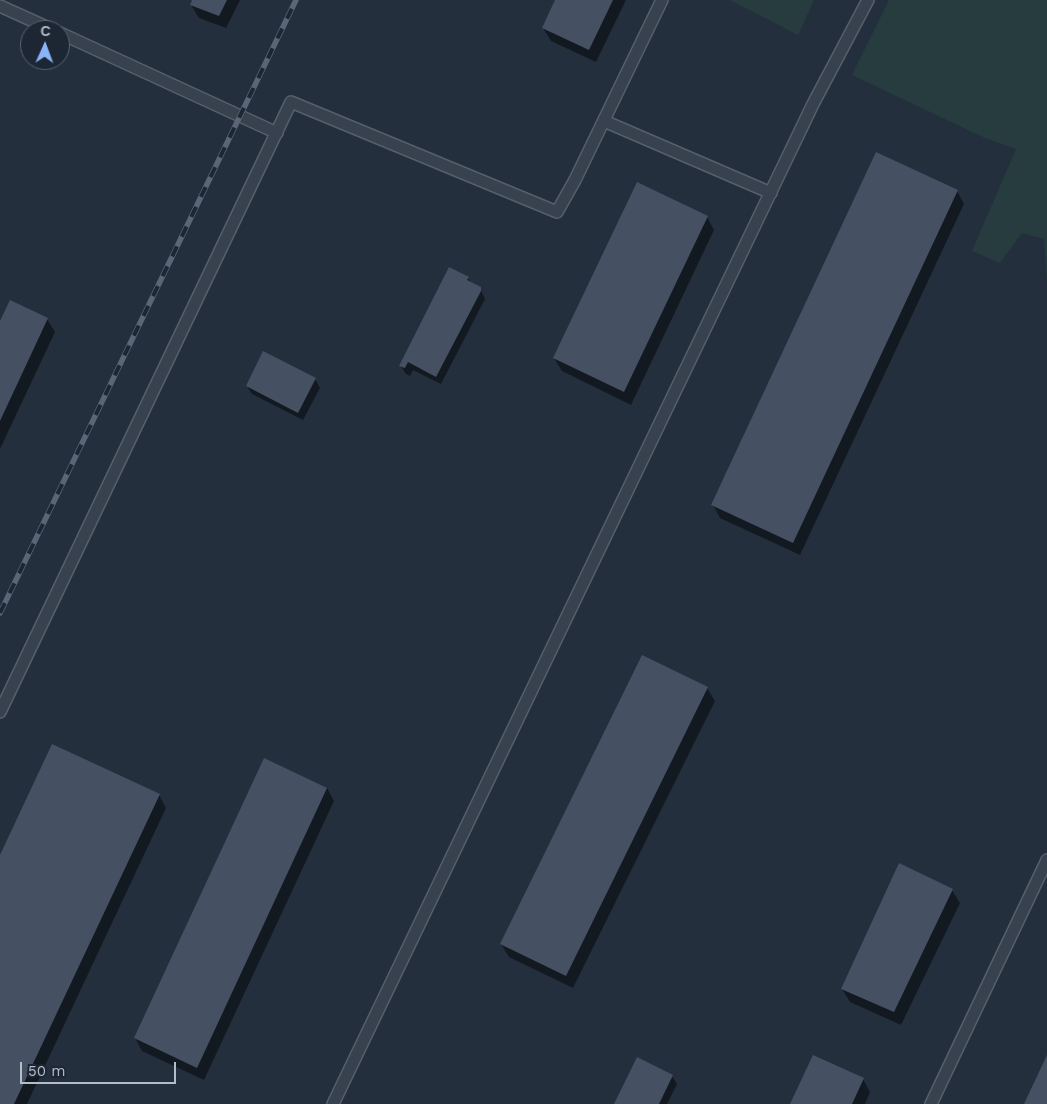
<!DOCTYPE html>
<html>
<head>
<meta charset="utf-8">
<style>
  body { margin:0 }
  #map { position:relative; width:1047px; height:1104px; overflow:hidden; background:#242f3e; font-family:"Work Sans",sans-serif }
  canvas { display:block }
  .north { position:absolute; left:20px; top:20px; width:50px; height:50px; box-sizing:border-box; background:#1d2633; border:1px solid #59626f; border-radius:50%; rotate:2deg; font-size:14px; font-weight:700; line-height:20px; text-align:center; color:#b4bcc9 }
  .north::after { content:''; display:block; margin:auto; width:18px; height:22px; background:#8ab4f8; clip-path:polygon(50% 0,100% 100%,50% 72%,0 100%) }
  .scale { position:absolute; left:20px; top:1062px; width:156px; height:22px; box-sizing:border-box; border:2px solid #b4bcc9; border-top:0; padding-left:6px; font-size:15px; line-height:18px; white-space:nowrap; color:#b4bcc9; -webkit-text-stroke:4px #1d2633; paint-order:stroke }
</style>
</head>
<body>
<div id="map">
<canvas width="1047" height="1104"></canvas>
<div class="north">С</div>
<div class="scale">50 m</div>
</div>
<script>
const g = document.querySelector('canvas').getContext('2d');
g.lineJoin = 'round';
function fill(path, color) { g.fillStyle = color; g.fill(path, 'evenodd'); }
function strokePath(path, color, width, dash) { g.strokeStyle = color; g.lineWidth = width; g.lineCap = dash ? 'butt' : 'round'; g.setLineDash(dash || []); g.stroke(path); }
const green = new Path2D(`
  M 730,0 L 814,0 L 798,35 Z
  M 889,0 L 1047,0 L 1047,285 L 1044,239 L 1022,233 L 1000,263 L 972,251 L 1016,149 L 985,138 L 852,75 Z`);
const shadow = new Path2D(`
  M 194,0 L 240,0 L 226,28 L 199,18 L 191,5 Z
  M 557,0 L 626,0 L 596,62 L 551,41 L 543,28 Z
  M 957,191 L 964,204 L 800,555 L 720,518 L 713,505 Z
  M 707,217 L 714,230 L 631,405 L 562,371 L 554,358 Z
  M 468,278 L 471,284 L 480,288 L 485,299 L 441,384 L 413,370 L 410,376 L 406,374 L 401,366 Z
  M 47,319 L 55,332 L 0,449 L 0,324 Z
  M 315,379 L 320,388 L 303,420 L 252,394 L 247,386 Z
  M 643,657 L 707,688 L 715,701 L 573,988 L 509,957 L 501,944 Z
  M 327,788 L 334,801 L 204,1080 L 142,1051 L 135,1038 Z
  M 159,795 L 166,808 L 27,1104 L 0,1104 L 0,858 Z
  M 952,890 L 960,903 L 901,1025 L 850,1002 L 842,989 Z
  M 672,1076 L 677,1084 L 667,1104 L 616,1104 Z
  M 863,1079 L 870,1092 L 865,1104 L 792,1104 Z`);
const building = new Path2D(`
  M 192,0 L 227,0 L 219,16 L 190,5 Z
  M 555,0 L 613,0 L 589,50 L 542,28 Z
  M 876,152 L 958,190 L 793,543 L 711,505 Z
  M 637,182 L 708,216 L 624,392 L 553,358 Z
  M 449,267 L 469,277 L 467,280 L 481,287 L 481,291 L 436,377 L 408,362 L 405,368 L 399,366 Z
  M 10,300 L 48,318 L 0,421 L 0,321 Z
  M 263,351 L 316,378 L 298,413 L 246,386 Z
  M 642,655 L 708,687 L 566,976 L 500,944 Z
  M 52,744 L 160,794 L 14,1104 L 0,1104 L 0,855 Z
  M 264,758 L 327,788 L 197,1068 L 134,1038 Z
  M 899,863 L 953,889 L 894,1012 L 841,989 Z
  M 813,1055 L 864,1078 L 852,1104 L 790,1104 Z
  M 1047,1055 L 1047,1104 L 1024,1104 Z
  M 637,1057 L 673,1075 L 659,1104 L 614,1104 Z`);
const service = new Path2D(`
  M 0,6 L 53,30
  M 60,33 L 277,133
  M 604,121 L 771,193
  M 0,712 L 291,102 L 557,212 L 575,180 L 662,0
  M 333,1104 L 813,104 L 868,0
  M 931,1104 L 1047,860`);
const rail = new Path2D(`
  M 0,613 L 296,0`);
fill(green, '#263c3f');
fill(shadow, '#0007');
fill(building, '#455162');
strokePath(service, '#565f6c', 14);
strokePath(service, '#38414e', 11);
strokePath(rail, '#5a6575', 5.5);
strokePath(rail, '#1d2633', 4, [11]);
</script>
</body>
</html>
